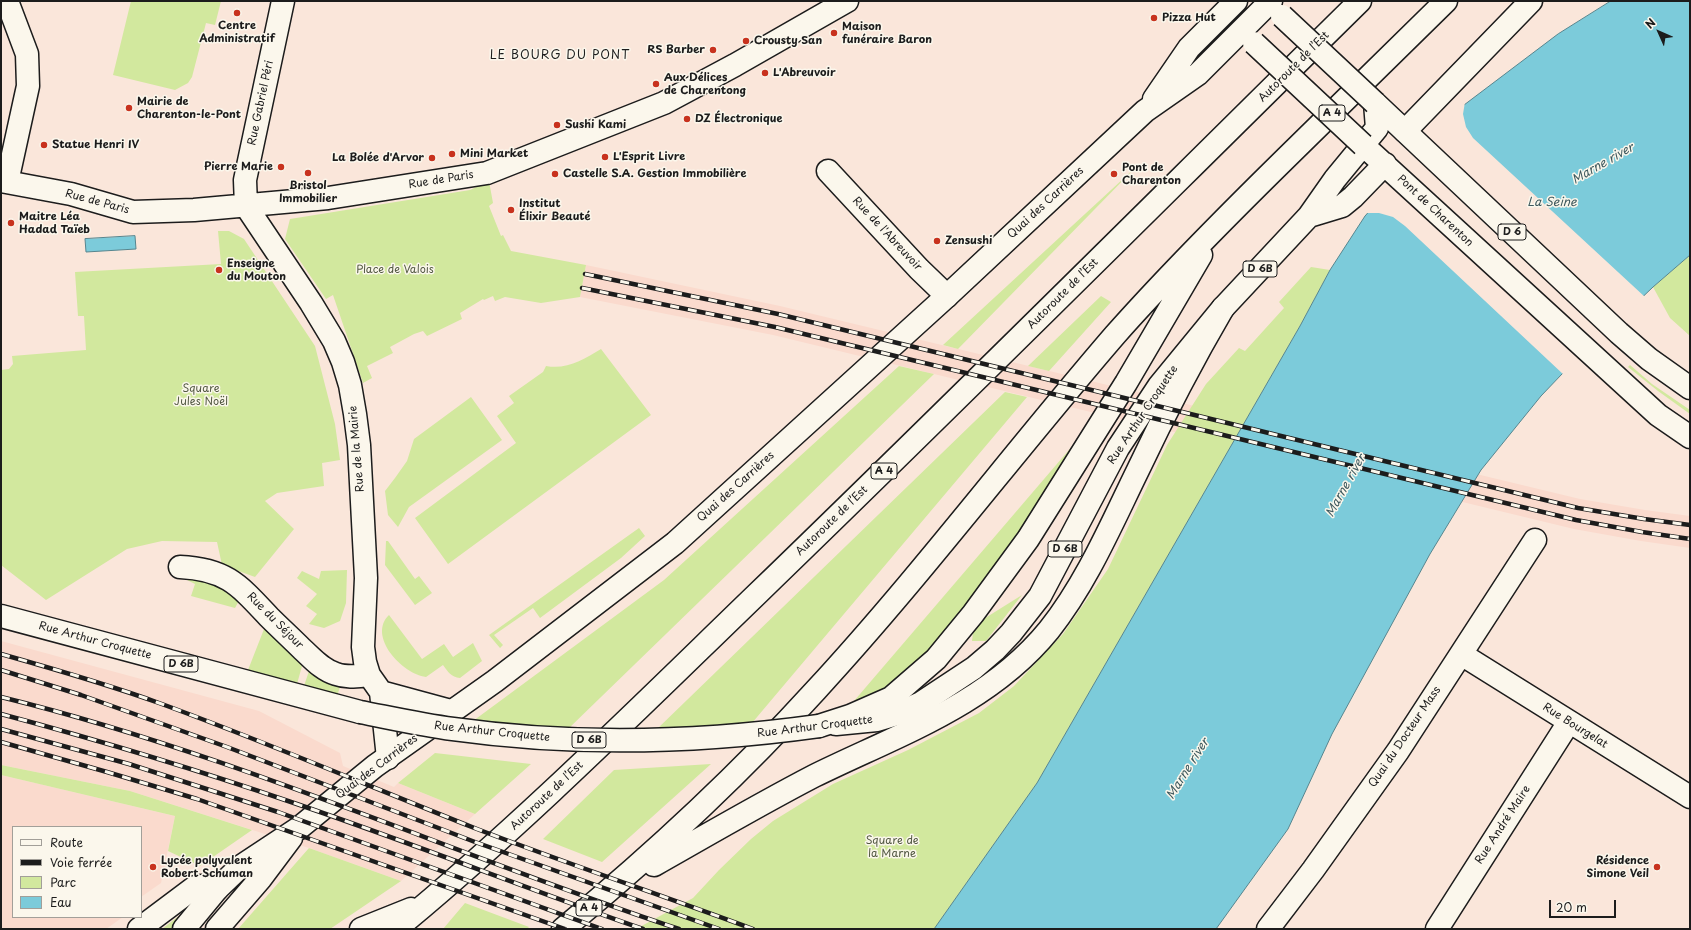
<!DOCTYPE html>
<html>
<head>
<meta charset="utf-8">
<style>
  body { margin:0 }
  #map { position:relative; width:1691px; height:930px; overflow:hidden; background:#fae6da; font-family:"Playpen Sans",sans-serif }
  canvas { display:block }
  .frame { position:absolute; inset:0; border:2px solid #1c1c1c; pointer-events:none }
  .legend { position:absolute; left:12px; top:826px; width:130px; height:92px; box-sizing:border-box; background:#fbf7ec; border:1px solid #a29f99; margin:0; padding:5px 7px; list-style:none; font-size:12px; color:#1c1c1c }
  .legend li { display:flex; align-items:center; gap:8px; height:20px }
  .legend b { width:20px; border:1px solid #a29f99 }
  .north { position:absolute; left:1639px; top:12px; width:40px; height:40px; -webkit-text-stroke:3px #fbf7ec; paint-order:stroke; rotate:315deg; font-size:11px; font-weight:700; line-height:16px; text-align:center; color:#1c1c1c }
  .north::after { content:''; display:block; margin:auto; width:14px; height:18px; background:#1c1c1c; clip-path:polygon(50% 0,100% 100%,50% 72%,0 100%) }
  .scale { position:absolute; left:1549px; top:900px; width:67px; height:18px; box-sizing:border-box; border:2px solid #1c1c1c; border-top:0; padding-left:5px; font-size:12px; line-height:14px; white-space:nowrap; color:#1c1c1c; -webkit-text-stroke:3px #fbf7ec; paint-order:stroke }
</style>
</head>
<body>
<div id="map">
<canvas width="1691" height="930"></canvas>
<div class="frame"></div>
<ul class="legend">
<li><b style="height:5px;background:#fbf7ec"></b>Route</li>
<li><b style="height:5px;background:#1c1c1c"></b>Voie ferrée</li>
<li><b style="height:11px;background:#d2e89e"></b>Parc</li>
<li><b style="height:11px;background:#7ccbda"></b>Eau</li>
</ul>
<div class="north">N</div>
<div class="scale">20 m</div>
</div>
<script>
const g = document.querySelector('canvas').getContext('2d');
g.lineJoin = 'round';
function fill(path, color) { g.fillStyle = color; g.fill(path, 'evenodd'); }
function strokePath(path, color, width, dash) { g.strokeStyle = color; g.lineWidth = width; g.lineCap = dash ? 'butt' : 'round'; g.setLineDash(dash || []); g.stroke(path); }
function label(font, color, halo, rows, align = 'center') {
  g.font = font + ' "Playpen Sans",sans-serif'; g.lineWidth = 3; g.setLineDash([]); g.textBaseline = 'middle'; g.strokeStyle = halo; g.fillStyle = color; for (const [text, x, y, turn = 0] of rows) {
    g.save(); g.translate(x, y); g.rotate((+turn || 0) * Math.PI / 180); g.textAlign = isNaN(turn) ? turn : align; if (halo) g.strokeText(text, 0, 0); g.fillText(text, 0, 0); g.restore();
  }
}
const built = new Path2D(`
  M 586,265 L 780,306 L 1580,499 L 1645,510 L 1690,516 L 1690,548 L 1641,541 L 1574,529 L 773,335 L 580,297 Z
  M 1,641 L 259,711 L 340,753 L 343,766 L 394,787 L 398,783 L 475,814 L 401,881 L 309,848 L 130,791 L 1,765 Z
  M 1,775 L 175,816 L 161,883 L 141,897 L 141,827 L 13,827 L 13,917 L 123,917 L 106,929 L 1,929 Z`);
const green = new Path2D(`
  M 131,1 L 221,1 L 215,25 L 206,23 L 192,77 L 188,83 L 175,90 L 113,75 Z
  M 1137,166 L 958,349 L 943,345 Z
  M 489,181 L 493,203 L 489,206 L 501,236 L 503,235 L 511,251 L 586,265 L 580,297 L 541,303 L 505,297 L 495,301 L 493,296 L 484,300 L 483,299 L 460,313 L 462,319 L 427,336 L 423,331 L 414,334 L 390,347 L 393,353 L 367,366 L 372,378 L 363,383 L 333,295 L 326,299 L 285,239 L 290,219 L 470,190 Z
  M 218,231 L 229,231 L 244,239 L 315,346 L 335,424 L 340,460 L 322,463 L 324,486 L 277,493 L 265,501 L 294,529 L 255,577 L 222,565 L 217,542 L 162,541 L 127,549 L 46,600 L 1,565 L 1,370 L 9,369 L 13,364 L 12,356 L 86,350 L 84,316 L 78,316 L 75,272 L 221,264 Z
  M 1690,255 L 1690,336 L 1670,318 L 1653,287 Z
  M 1311,267 L 1330,270 L 1300,326 L 1037,783 L 934,929 L 636,929 L 693,898 L 719,870 L 751,839 L 773,821 L 833,784 L 908,750 L 979,713 L 1014,686 L 1063,634 L 1108,569 L 1167,445 L 1206,384 L 1239,348 L 1245,351 L 1284,308 L 1279,302 Z
  M 1101,296 L 1111,302 L 1049,371 L 1028,366 Z
  M 601,349 L 651,415 L 448,564 L 415,518 L 516,443 L 497,416 L 514,403 L 509,396 L 543,372 L 546,366 C 567,370 584,359 601,349 Z
  M 1630,365 L 1652,384 L 1690,410 L 1690,414 L 1658,391 L 1628,367 Z
  M 899,366 L 934,374 L 567,730 L 473,721 L 664,580 Z
  M 1005,392 L 1027,397 L 752,723 L 656,730 Z
  M 471,397 L 502,440 L 409,507 L 398,527 L 388,515 L 385,491 L 395,478 L 407,461 L 414,439 Z
  M 1080,437 L 1026,529 L 918,668 L 886,691 L 848,708 Z
  M 639,528 L 645,536 L 621,558 L 540,618 L 533,608 L 494,635 L 503,645 L 500,648 L 489,635 Z
  M 386,541 L 388,541 L 415,579 L 419,576 L 432,593 L 415,605 L 385,565 Z
  M 347,570 L 346,603 L 340,621 L 324,628 L 309,624 L 317,614 L 306,606 L 317,594 L 297,578 L 302,571 L 319,579 L 321,571 Z
  M 179,576 L 208,577 L 241,597 L 235,608 L 191,596 L 195,584 Z
  M 1022,595 L 986,641 L 972,641 L 974,625 Z
  M 389,615 L 422,659 L 444,644 L 453,657 L 473,643 L 482,661 L 460,678 C 451,677 448,672 443,665 L 426,677 C 402,674 367,636 389,615 Z
  M 266,624 L 300,660 L 302,666 L 297,684 L 248,670 Z
  M 310,668 L 323,679 L 340,687 L 337,696 L 304,686 Z
  M 435,753 L 531,764 L 475,814 L 398,783 Z
  M 711,764 L 602,862 L 543,839 L 614,770 Z
  M 1,765 L 130,791 L 252,830 L 200,866 L 168,851 L 175,816 L 1,775 Z
  M 309,848 L 401,881 L 330,929 L 238,929 Z
  M 197,902 L 175,929 L 162,929 Z
  M 465,903 L 529,927 L 527,929 L 443,929 Z`);
const water = new Path2D(`
  M 1611,1 L 1690,1 L 1690,255 L 1653,287 L 1562,374 L 1541,396 L 1481,470 L 1430,554 L 1332,734 L 1288,829 L 1216,929 L 934,929 L 1037,783 L 1300,326 L 1330,270 L 1365,216 L 1464,105 L 1558,34 Z
  M 135,236 L 136,249 L 86,252 L 85,239 Z`);
const pier = new Path2D(`
  M 1465,102 L 1463,114 L 1466,127 L 1473,138 L 1645,297 L 1564,375 L 1405,226 L 1393,217 L 1379,213 L 1365,213 Z`);
const street = new Path2D(`
  M 828,171 L 919,269 L 947,296
  M 1,181 L 71,194 L 133,212 L 194,210 L 328,198 L 487,173 L 664,103 L 735,65 L 847,1
  M 7,182 L 28,86 L 27,54 L 7,1
  M 246,206 L 311,303 L 334,341 L 343,362 L 350,385 L 355,414 L 359,445 L 366,578 L 363,647 L 365,662 L 369,675 L 381,692 L 388,758
  M 246,206 L 245,180 L 283,1
  M 180,567 C 226,569 239,585 269,617 C 280,628 291,638 302,649 C 312,658 322,670 336,674 C 347,678 358,676 369,675
  M 1461,654 L 1690,797
  M 381,692 L 451,711
  M 139,929 L 195,887 L 201,886 L 217,889
  M 1268,929 L 1313,870 L 1398,751 L 1535,540
  M 1437,929 L 1569,722`);
const secondary = new Path2D(`
  M 1154,99 L 1189,48 L 1236,1
  M 184,929 L 217,889 L 240,867 L 299,828 L 375,766 L 495,681 L 675,543 L 947,296 L 1145,111 L 1198,74 L 1271,1
  M 217,929 L 261,878 L 291,838`);
const primary = new Path2D(`
  M 1375,103 L 1619,333 L 1649,359 L 1690,388
  M 1363,145 L 1658,415 L 1690,437
  M 1309,216 L 1342,206 L 1353,197 L 1385,164
  M 1,616 L 360,712
  M 836,724 L 877,720 L 897,714 L 921,703 L 974,668 L 995,650 L 1011,633 L 1040,596 L 1118,448 L 1159,386 L 1223,308 L 1309,216 L 1335,179 L 1377,128 L 1375,103`);
const highway = new Path2D(`
  M 1405,131 L 1531,1
  M 819,726 L 850,716 L 891,698 L 936,659 L 973,614 L 1028,539 L 1126,383 L 1201,255
  M 654,865 C 707,835 760,804 814,776 C 897,735 988,705 1049,630 C 1087,582 1111,525 1138,470 C 1164,415 1192,361 1223,308
  M 361,929 L 411,909
  M 396,929 C 522,825 638,709 756,595 C 959,399 1159,199 1360,1
  M 563,929 C 654,854 737,777 816,690 C 921,576 1014,452 1115,335 C 1169,274 1227,216 1285,159 C 1339,106 1392,54 1446,1`);
const rail = new Path2D(`
  M 585,274 L 778,314 L 1578,508 L 1644,519 L 1690,525
  M 582,288 L 775,327 L 1576,520 L 1642,532 L 1690,539
  M 1,654 C 54,669 107,684 159,703 C 266,742 371,787 477,829 C 568,864 661,895 753,929
  M 1,670 L 81,695 L 227,747 L 475,842 L 719,929
  M 1,697 C 234,754 452,854 679,929
  M 1,714 C 98,740 195,769 291,802 C 409,842 525,888 643,929
  M 1,729 L 129,764 L 278,812 L 602,929
  M 1,742 L 107,772 L 197,799 L 565,929`);
const secondaryBridge = new Path2D(`
  M 1282,16 L 1375,103
  M 1254,43 L 1363,145`);
const primaryBridge = new Path2D(`
  M 360,712 C 391,718 422,725 453,729 C 575,746 697,743 819,726`);
const markers = [
  [237,13,4,"#c8321e"],
  [1154,18,4,"#c8321e"],
  [834,33,4,"#c8321e"],
  [746,41,4,"#c8321e"],
  [713,50,4,"#c8321e"],
  [765,73,4,"#c8321e"],
  [656,84,4,"#c8321e"],
  [129,108,4,"#c8321e"],
  [687,119,4,"#c8321e"],
  [557,125,4,"#c8321e"],
  [44,145,4,"#c8321e"],
  [452,154,4,"#c8321e"],
  [605,157,4,"#c8321e"],
  [432,158,4,"#c8321e"],
  [281,167,4,"#c8321e"],
  [308,173,4,"#c8321e"],
  [555,174,4,"#c8321e"],
  [1114,174,4,"#c8321e"],
  [511,210,4,"#c8321e"],
  [11,223,4,"#c8321e"],
  [937,241,4,"#c8321e"],
  [219,270,4,"#c8321e"],
  [153,867,4,"#c8321e"],
  [1657,867,4,"#c8321e"]
];
const shields = [
  [1332,113,26],
  [1512,232,28],
  [1260,269,34],
  [884,471,26],
  [1065,549,34],
  [181,664,34],
  [589,740,34],
  [589,908,26]
];
const shieldNames = [
  ["A 4",1332,113],
  ["D 6",1512,232],
  ["D 6B",1260,269],
  ["A 4",884,471],
  ["D 6B",1065,549],
  ["D 6B",181,664],
  ["D 6B",589,740],
  ["A 4",589,908]
];
const poiNames = [
  ["Pizza Hut",1162,18],
  ["Centre",237,26,"center"],
  ["Administratif",237,39,"center"],
  ["Maison",842,27],
  ["funéraire Baron",842,40],
  ["Crousty San",754,41],
  ["RS Barber",705,50,"right"],
  ["L'Abreuvoir",773,73],
  ["Aux Délices",664,78],
  ["de Charentong",664,91],
  ["Mairie de",137,102],
  ["Charenton-le-Pont",137,115],
  ["DZ Électronique",695,119],
  ["Sushi Kami",565,125],
  ["Statue Henri IV",52,145],
  ["Mini Market",460,154],
  ["L'Esprit Livre",613,157],
  ["La Bolée d'Arvor",424,158,"right"],
  ["Pierre Marie",273,167,"right"],
  ["Pont de",1122,168],
  ["Charenton",1122,181],
  ["Castelle S.A. Gestion Immobilière",563,174],
  ["Bristol",308,186,"center"],
  ["Immobilier",308,199,"center"],
  ["Institut",519,204],
  ["Élixir Beauté",519,217],
  ["Maitre Léa",19,217],
  ["Hadad Taïeb",19,230],
  ["Zensushi",945,241],
  ["Enseigne",227,264],
  ["du Mouton",227,277],
  ["Lycée polyvalent",161,861],
  ["Robert Schuman",161,874],
  ["Résidence",1649,861,"right"],
  ["Simone Veil",1649,874,"right"]
];
const streetNames = [
  ["Autoroute de l’Est",1294,67,-45],
  ["Rue Gabriel Péri",261,103,-78],
  ["Rue de Paris",441,180,-9],
  ["Rue de Paris",97,202,15],
  ["Quai des Carrières",1046,203,-43],
  ["Pont de Charenton",1435,211,43],
  ["Rue de l'Abreuvoir",887,234,47],
  ["Autoroute de l’Est",1063,294,-45],
  ["Rue Arthur Croquette",1143,415,-56],
  ["Rue de la Mairie",357,449,-95],
  ["Quai des Carrières",736,487,-42],
  ["Autoroute de l’Est",832,521,-44],
  ["Rue du Séjour",275,621,45],
  ["Rue Arthur Croquette",95,641,15],
  ["Rue Bourgelat",1575,726,32],
  ["Rue Arthur Croquette",815,727,-7],
  ["Rue Arthur Croquette",492,732,6],
  ["Quai du Docteur Mass",1405,737,-56],
  ["Quai des Carrières",377,767,-37],
  ["Autoroute de l’Est",547,796,-43],
  ["Rue André Maire",1503,825,-57]
];
const parkNames = [
  ["Place de Valois",395,270],
  ["Square",201,389],
  ["Jules Noël",201,402],
  ["Square de",892,841],
  ["la Marne",892,854]
];
const neighbourhoodNames = [
  ["LE BOURG DU PONT",560,56]
];
const waterNames = [
  ["Marne river",1603,164,-30],
  ["La Seine",1552,203],
  ["Marne river",1346,486,-61],
  ["Marne river",1188,769,-58]
];
fill(built, '#fadacd');
fill(green, '#d2e89e');
fill(water, '#7ccbda');
strokePath(water, '#56858e', 1);
fill(pier, '#fae6da');
strokePath(street, '#1c1c1c', 25);
strokePath(secondary, '#1c1c1c', 25);
strokePath(primary, '#1c1c1c', 25);
strokePath(highway, '#1c1c1c', 25);
strokePath(street, '#fbf7ec', 22);
strokePath(secondary, '#fbf7ec', 22);
strokePath(primary, '#fbf7ec', 22);
strokePath(highway, '#fbf7ec', 22);
strokePath(rail, '#1c1c1c', 4.5);
strokePath(rail, '#fbf7ec', 3, [9]);
strokePath(secondaryBridge, '#1c1c1c', 25, []);
strokePath(primaryBridge, '#1c1c1c', 25, []);
strokePath(secondaryBridge, '#fbf7ec', 22);
strokePath(primaryBridge, '#fbf7ec', 22);
for (const [x, y, r, color] of markers) { const dot = new Path2D(); dot.arc(x, y, r, 0, 2 * Math.PI); g.fillStyle = color; g.fill(dot); strokePath(dot, '#fbf7ec', 1.5); }
for (const [x, y, w] of shields) { const box = new Path2D(); box.roundRect(x - w / 2, y - 8, w, 16, 3); g.fillStyle = '#fbf7ec'; g.fill(box); strokePath(box, '#1c1c1c', 1); }
label('bold 10px', '#1c1c1c', null, shieldNames);
label('bold 11px', '#1c1c1c', '#fbf7ec', poiNames, 'left');
label('11px', '#1c1c1c', '#fbf7ec', streetNames);
label('11px', '#535943', '#fbf7ec', parkNames);
g.letterSpacing = '1px';
label('12px', '#1c1c1c', '#fbf7ec', neighbourhoodNames);
g.letterSpacing = '0px';
label('italic 12px', '#3e595e', '#fbf7ec', waterNames);
</script>
</body>
</html>
